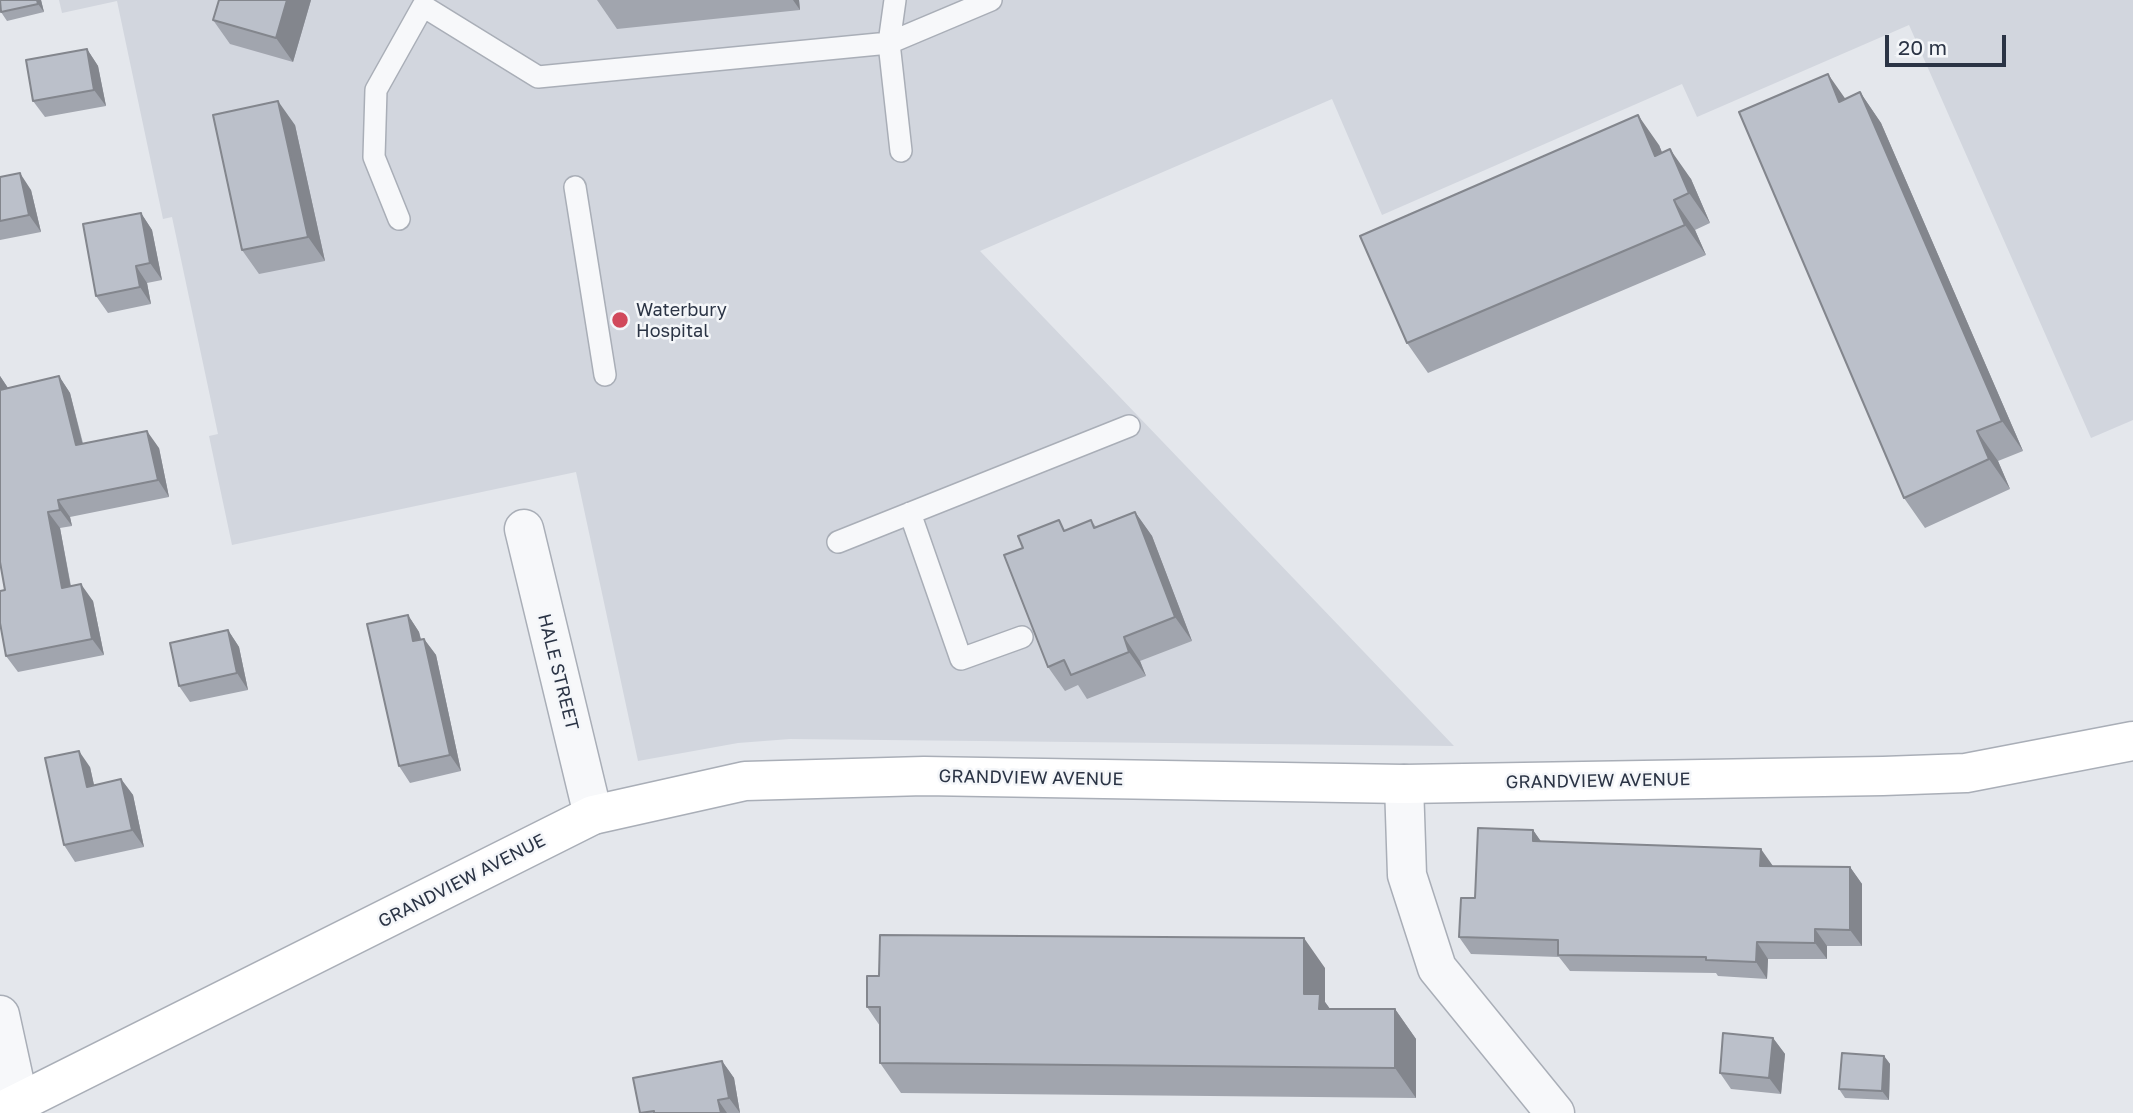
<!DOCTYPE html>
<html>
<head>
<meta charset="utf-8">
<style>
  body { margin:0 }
  #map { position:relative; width:2133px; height:1113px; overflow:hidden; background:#e4e7ec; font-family:"Golos Text",sans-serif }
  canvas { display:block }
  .scale { position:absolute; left:1885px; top:35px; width:121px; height:32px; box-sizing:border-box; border:4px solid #2b3445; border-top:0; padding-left:9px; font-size:21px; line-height:24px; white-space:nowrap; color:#2b3445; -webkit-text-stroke:5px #f4f6f9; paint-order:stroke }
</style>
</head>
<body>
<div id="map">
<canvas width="2133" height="1113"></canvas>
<div class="scale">20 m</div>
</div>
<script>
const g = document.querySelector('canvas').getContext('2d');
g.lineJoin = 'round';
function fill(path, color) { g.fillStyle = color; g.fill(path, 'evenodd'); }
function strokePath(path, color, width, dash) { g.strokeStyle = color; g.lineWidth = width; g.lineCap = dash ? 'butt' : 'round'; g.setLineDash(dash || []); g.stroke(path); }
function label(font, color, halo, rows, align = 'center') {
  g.font = font + ' "Golos Text",sans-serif'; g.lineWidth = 5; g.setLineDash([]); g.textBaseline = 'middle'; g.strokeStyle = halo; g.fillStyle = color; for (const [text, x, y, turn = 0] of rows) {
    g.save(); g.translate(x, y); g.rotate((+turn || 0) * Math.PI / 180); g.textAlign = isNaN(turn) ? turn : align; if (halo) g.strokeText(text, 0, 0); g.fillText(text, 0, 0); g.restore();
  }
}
const built = new Path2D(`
  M 59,0 L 2133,0 L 2133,420 L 2091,438 L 1909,25 L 1697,117 L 1682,84 L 1382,215 L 1332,99 L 980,251 L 1454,746 L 790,739 L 738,743 L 638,761 L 576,472 L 232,545 L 209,436 L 218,434 L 172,217 L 163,219 L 117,1 L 62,13 Z`);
const service = new Path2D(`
  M 895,0 L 889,43 L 901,151
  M 575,187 L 605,375
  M 399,219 L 374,157 L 376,90 L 423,6 L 538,77 L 889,43 L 991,0
  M 910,513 L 961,659 L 1022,637
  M 838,542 L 1129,426`);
const minor = new Path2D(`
  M 524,529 L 593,815
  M 1404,784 L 1407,875 L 1437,968 L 1555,1113
  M 0,1015 L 19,1102`);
const secondary = new Path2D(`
  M 0,1112 L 593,815 L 745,781 L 924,776 L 1404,784 L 1883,776 L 1966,773 L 2133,741`);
const wall = new Path2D(`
  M 41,0 L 44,12 L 7,21 L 1,12 Z
  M 311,0 L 293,62 L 230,44 L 213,20 Z
  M 597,0 L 799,0 L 800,10 L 617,29 Z
  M 87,49 L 98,66 L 106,106 L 45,117 L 33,101 Z
  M 1860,92 L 1881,123 L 2023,451 L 1998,461 L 2010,489 L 1925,528 L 1904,498 L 1846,99 Z
  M 295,125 L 325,261 L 259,274 L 242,250 Z
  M 1659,145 L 1662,153 L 1691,179 L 1710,223 L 1695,230 L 1706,255 L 1428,373 L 1407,343 Z
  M 0,177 L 31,190 L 41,232 L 0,240 Z
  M 141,213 L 152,230 L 162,280 L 147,283 L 151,304 L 108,313 L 96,296 Z
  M 0,376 L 8,388 L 59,376 L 70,393 L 83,443 L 159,448 L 169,497 L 70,517 L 72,526 L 60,528 L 71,586 L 93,601 L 104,655 L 18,672 L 6,656 L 5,590 L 0,562 Z
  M 1135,512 L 1152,536 L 1192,641 L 1140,661 L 1146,676 L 1087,699 L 1078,685 L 1065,691 L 1048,667 L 1066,530 L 1091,520 L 1096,527 Z
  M 408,615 L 419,632 L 421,639 L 424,639 L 436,655 L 461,771 L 410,783 L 399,766 Z
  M 228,630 L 239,647 L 248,690 L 190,702 L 179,686 Z
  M 90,767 L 94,785 L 121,779 L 133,795 L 144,847 L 75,862 L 64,845 Z
  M 1533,830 L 1541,842 L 1773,866 L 1850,867 L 1862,884 L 1862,946 L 1827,946 L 1827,959 L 1768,959 L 1767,979 L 1718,976 L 1716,973 L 1570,971 L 1559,957 L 1471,954 L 1459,937 L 1475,898 Z
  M 1325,968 L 1325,1002 L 1330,1009 L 1395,1009 L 1416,1039 L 1416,1098 L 901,1093 L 880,1063 L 880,1026 L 867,1007 L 879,976 Z
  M 1773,1038 L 1785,1054 L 1781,1094 L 1731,1089 L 1720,1073 Z
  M 1884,1056 L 1890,1064 L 1889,1100 L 1845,1098 L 1839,1089 Z
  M 722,1061 L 734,1078 L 740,1113 L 640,1113 Z`);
const shadedWall = new Path2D(`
  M 37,0 L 41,0 L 44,12 L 38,4 Z
  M 287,0 L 311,0 L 293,62 L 276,38 Z
  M 793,0 L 799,0 L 800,10 Z
  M 87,49 L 98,66 L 106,106 L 94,90 Z
  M 1828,74 L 1849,104 L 1839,102 Z
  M 1860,92 L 1881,123 L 2023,451 L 2002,421 Z
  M 278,101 L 295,125 L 325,261 L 308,237 Z
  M 1638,115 L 1659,145 L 1676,186 L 1655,156 Z
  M 1670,149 L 1691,179 L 1710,223 L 1689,193 Z
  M 20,173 L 31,190 L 41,232 L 29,215 Z
  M 1674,200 L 1695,230 L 1706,255 L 1685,225 Z
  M 141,213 L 152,230 L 162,280 L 150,263 Z
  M 136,266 L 147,283 L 151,304 L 140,287 Z
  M 0,376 L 8,388 L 0,390 Z
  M 59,376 L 70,393 L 87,462 L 76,445 Z
  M 147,431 L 159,448 L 169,497 L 158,480 Z
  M 1977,431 L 1998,461 L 2010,489 L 1989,459 Z
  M 58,500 L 70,517 L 72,526 L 60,510 Z
  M 48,512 L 60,528 L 74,605 L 62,588 Z
  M 1135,512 L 1152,536 L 1192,641 L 1175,617 Z
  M 81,584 L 93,601 L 104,655 L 92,639 Z
  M 408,615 L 419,632 L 425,658 L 413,641 Z
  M 228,630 L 239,647 L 248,690 L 237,673 Z
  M 1124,637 L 1140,661 L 1146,676 L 1129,652 Z
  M 424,639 L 436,655 L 461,771 L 450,755 Z
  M 79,751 L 90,767 L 98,803 L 87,787 Z
  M 121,779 L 133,795 L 144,847 L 132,830 Z
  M 1533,830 L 1545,847 L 1533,841 Z
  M 1761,849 L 1773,866 L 1760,866 Z
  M 1850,867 L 1862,884 L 1862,946 L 1850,930 Z
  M 1815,929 L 1827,946 L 1827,959 L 1815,943 Z
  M 1304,938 L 1325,968 L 1325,1002 L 1341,1024 L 1340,1039 L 1304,994 Z
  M 1757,942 L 1768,959 L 1767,979 L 1756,962 Z
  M 1395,1009 L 1416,1039 L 1416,1098 L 1395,1068 Z
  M 1773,1038 L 1785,1054 L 1781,1094 L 1769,1078 Z
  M 1884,1056 L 1890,1064 L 1889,1100 L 1882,1091 Z
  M 722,1061 L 734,1078 L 740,1113 L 729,1098 Z
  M 718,1100 L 727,1113 L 721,1113 Z`);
const building = new Path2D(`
  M 0,0 L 37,0 L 38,4 L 1,12 Z
  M 219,0 L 287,0 L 276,38 L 213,20 Z
  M 87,49 L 94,90 L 33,101 L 26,60 Z
  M 1828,74 L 1839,102 L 1860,92 L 2002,421 L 1977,431 L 1989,459 L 1904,498 L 1739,112 Z
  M 278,101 L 308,237 L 242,250 L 213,115 Z
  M 1638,115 L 1655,156 L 1670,149 L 1689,193 L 1674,200 L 1685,225 L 1407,343 L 1360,236 Z
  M 20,173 L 29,215 L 0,221 L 0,177 Z
  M 141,213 L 150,263 L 136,266 L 140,287 L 96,296 L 83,224 Z
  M 59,376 L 76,445 L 147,431 L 158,480 L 58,500 L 60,510 L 48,512 L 62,588 L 81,584 L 92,639 L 6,656 L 0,623 L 0,591 L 5,590 L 0,562 L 0,390 Z
  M 1135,512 L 1175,617 L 1124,637 L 1129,652 L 1071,675 L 1064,660 L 1048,667 L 1004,555 L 1023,548 L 1018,536 L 1059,520 L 1064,531 L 1091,520 L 1094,528 Z
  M 408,615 L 413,641 L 424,639 L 450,755 L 399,766 L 367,624 Z
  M 228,630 L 237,673 L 179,686 L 170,643 Z
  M 79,751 L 87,787 L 121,779 L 132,830 L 64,845 L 45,758 Z
  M 1478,828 L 1533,830 L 1533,841 L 1761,849 L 1760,866 L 1850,867 L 1850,930 L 1815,929 L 1815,943 L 1757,942 L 1756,962 L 1706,960 L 1706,957 L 1558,955 L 1558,940 L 1459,937 L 1461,898 L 1475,898 Z
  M 880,935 L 1304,938 L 1304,994 L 1320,994 L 1319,1009 L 1395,1009 L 1395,1068 L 880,1063 L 880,1007 L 867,1007 L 867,976 L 879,976 Z
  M 1723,1033 L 1773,1038 L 1769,1078 L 1720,1073 Z
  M 1842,1053 L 1884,1056 L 1882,1091 L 1839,1089 Z
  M 722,1061 L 729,1098 L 718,1100 L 721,1113 L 654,1113 L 654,1111 L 640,1113 L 633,1078 Z`);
const markers = [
  [620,320,9,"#d1495b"]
];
const poiNames = [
  ["Waterbury",636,310],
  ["Hospital",636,331]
];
const streetNames = [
  ["HALE STREET",558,672,76],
  ["GRANDVIEW AVENUE",1031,778,1],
  ["GRANDVIEW AVENUE",1598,781,-1],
  ["GRANDVIEW AVENUE",462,881,-27]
];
fill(built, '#d2d6de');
strokePath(service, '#a9aeb7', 24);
strokePath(minor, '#a9aeb7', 41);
strokePath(secondary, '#a9aeb7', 41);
strokePath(service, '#f7f8fa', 21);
strokePath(minor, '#f7f8fa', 38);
strokePath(secondary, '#fff', 38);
fill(wall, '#a1a5ae');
fill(shadedWall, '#83868d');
fill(building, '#bbc0ca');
strokePath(building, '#83868d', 2);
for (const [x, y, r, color] of markers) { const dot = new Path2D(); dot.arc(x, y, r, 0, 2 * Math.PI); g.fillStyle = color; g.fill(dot); strokePath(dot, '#f4f6f9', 2.5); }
label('18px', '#2b3445', '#f4f6f9', poiNames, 'left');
label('18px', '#2b3445', '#f4f6f9', streetNames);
</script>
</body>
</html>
